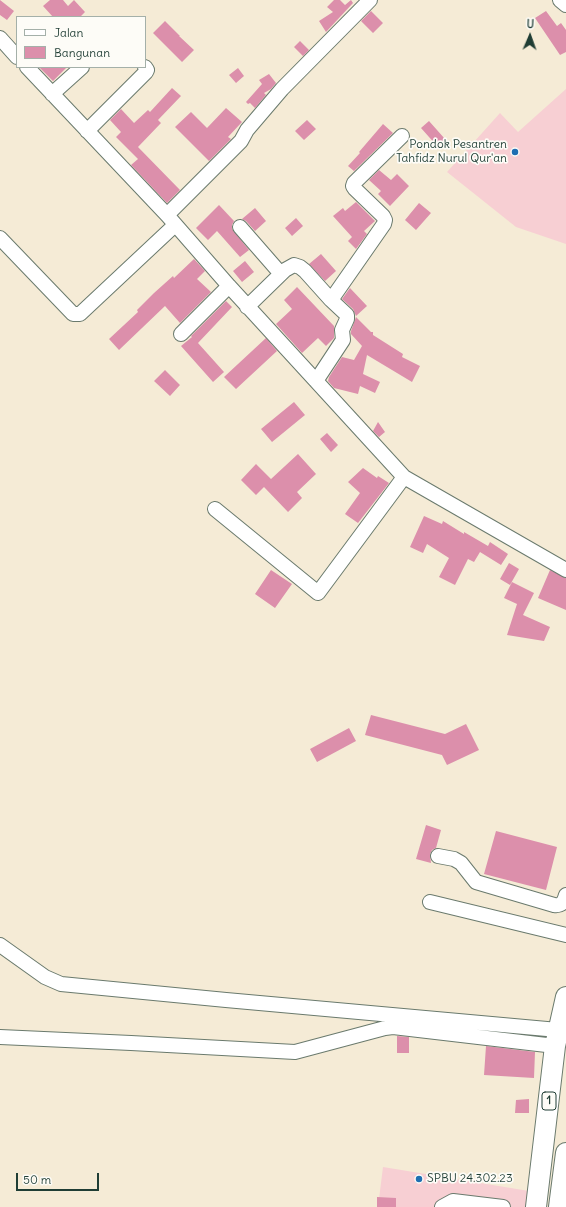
<!DOCTYPE html>
<html>
<head>
<meta charset="utf-8">
<style>
  body { margin:0 }
  #map { position:relative; width:566px; height:1207px; overflow:hidden; background:#f5ebd6; font-family:Delius,sans-serif }
  canvas { display:block }
  .legend { position:absolute; left:16px; top:16px; width:130px; height:52px; box-sizing:border-box; background:#fdfcf7; border:1px solid #a4b0a9; margin:0; padding:5px 7px; list-style:none; font-size:12px; color:#1f3d34 }
  .legend li { display:flex; align-items:center; gap:8px; height:20px }
  .legend b { width:20px; border:1px solid #a4b0a9 }
  .north { position:absolute; left:510px; top:16px; width:40px; height:40px; -webkit-text-stroke:3px #fdfcf7; paint-order:stroke; rotate:2deg; font-size:11px; font-weight:700; line-height:16px; text-align:center; color:#1f3d34 }
  .north::after { content:''; display:block; margin:auto; width:14px; height:18px; background:#1f3d34; clip-path:polygon(50% 0,100% 100%,50% 72%,0 100%) }
  .scale { position:absolute; left:16px; top:1173px; width:83px; height:18px; box-sizing:border-box; border:2px solid #1f3d34; border-top:0; padding-left:5px; font-size:12px; line-height:14px; white-space:nowrap; color:#1f3d34; -webkit-text-stroke:3px #fdfcf7; paint-order:stroke }
</style>
</head>
<body>
<div id="map">
<canvas width="566" height="1207"></canvas>
<ul class="legend">
<li><b style="height:5px;background:#fff"></b>Jalan</li>
<li><b style="height:11px;background:#dc8fab"></b>Bangunan</li>
</ul>
<div class="north">U</div>
<div class="scale">50 m</div>
</div>
<script>
const g = document.querySelector('canvas').getContext('2d');
g.lineJoin = 'round';
function fill(path, color) { g.fillStyle = color; g.fill(path, 'evenodd'); }
function strokePath(path, color, width, dash) { g.strokeStyle = color; g.lineWidth = width; g.lineCap = dash ? 'butt' : 'round'; g.setLineDash(dash || []); g.stroke(path); }
function label(font, color, halo, rows, align = 'center') {
  g.font = font + ' Delius,sans-serif'; g.lineWidth = 3.5; g.setLineDash([]); g.textBaseline = 'middle'; g.strokeStyle = halo; g.fillStyle = color; for (const [text, x, y, turn = 0] of rows) {
    g.save(); g.translate(x, y); g.rotate((+turn || 0) * Math.PI / 180); g.textAlign = isNaN(turn) ? turn : align; if (halo) g.strokeText(text, 0, 0); g.fillText(text, 0, 0); g.restore();
  }
}
const built = new Path2D(`
  M 566,89 L 566,244 L 516,227 L 447,172 L 500,113 L 518,132 Z
  M 383,1167 L 529,1191 L 527,1207 L 378,1207 Z`);
const building = new Path2D(`
  M 0,0 L 14,11 L 7,20 L 0,15 Z
  M 50,0 L 63,0 L 68,6 L 74,0 L 85,12 L 80,17 L 53,17 L 43,6 Z
  M 334,0 L 340,0 L 345,5 L 351,0 L 353,3 L 326,32 L 319,21 L 333,12 L 327,7 Z
  M 371,11 L 383,23 L 373,33 L 361,21 Z
  M 546,11 L 557,26 L 561,23 L 566,30 L 566,52 L 560,55 L 535,18 Z
  M 165,21 L 180,36 L 179,36 L 194,50 L 182,62 L 153,33 Z
  M 300,41 L 309,50 L 303,56 L 294,47 Z
  M 39,67 L 67,67 L 53,81 Z
  M 238,68 L 244,76 L 236,83 L 229,75 Z
  M 269,74 L 276,83 L 271,89 L 264,93 L 266,95 L 255,108 L 250,103 L 248,104 L 246,102 L 262,84 L 259,80 Z
  M 172,88 L 181,96 L 158,120 L 161,123 L 138,147 L 180,190 L 167,203 L 131,165 L 138,159 L 116,137 L 121,132 L 110,120 L 121,109 L 134,123 L 148,110 L 150,112 Z
  M 226,108 L 242,122 L 228,137 L 231,139 L 209,161 L 175,127 L 191,112 L 207,128 Z
  M 307,120 L 316,129 L 304,140 L 295,131 Z
  M 429,121 L 445,139 L 437,146 L 421,128 Z
  M 383,124 L 393,133 L 354,171 L 348,166 L 360,153 L 359,152 Z
  M 379,170 L 391,180 L 397,174 L 409,186 L 390,206 L 378,194 L 381,191 L 369,180 Z
  M 356,202 L 375,221 L 364,231 L 367,234 L 356,249 L 348,241 L 352,237 L 333,216 L 343,208 L 345,211 Z
  M 419,203 L 431,213 L 416,230 L 405,220 Z
  M 219,205 L 234,221 L 232,225 L 232,229 L 249,250 L 240,257 L 217,231 L 208,240 L 196,228 Z
  M 255,208 L 266,221 L 255,231 L 246,221 L 242,219 Z
  M 296,218 L 303,226 L 292,236 L 285,228 Z
  M 321,254 L 336,271 L 325,281 L 309,264 Z
  M 194,259 L 205,271 L 197,279 L 211,292 L 180,323 L 165,306 L 119,350 L 109,339 L 138,312 L 137,310 L 154,293 L 173,276 L 174,278 Z
  M 245,261 L 254,272 L 242,282 L 233,271 Z
  M 297,287 L 334,326 L 334,338 L 326,346 L 318,338 L 302,353 L 276,324 L 292,309 L 284,300 Z
  M 350,288 L 367,306 L 356,316 L 353,309 L 342,299 Z
  M 226,301 L 232,307 L 198,343 L 224,372 L 213,382 L 181,346 L 192,337 L 191,336 Z
  M 356,317 L 371,332 L 373,332 L 373,335 L 403,354 L 402,357 L 420,366 L 412,382 L 367,355 L 363,374 L 380,382 L 375,393 L 360,386 L 358,394 L 334,388 L 328,381 L 329,377 L 342,357 L 354,360 L 362,346 L 351,334 L 351,331 Z
  M 266,338 L 277,351 L 236,389 L 224,377 Z
  M 165,370 L 180,385 L 170,396 L 154,381 Z
  M 294,402 L 305,415 L 272,442 L 261,429 Z
  M 378,422 L 385,432 L 379,437 L 373,431 Z
  M 327,433 L 338,445 L 331,452 L 320,439 Z
  M 298,454 L 316,474 L 297,492 L 302,498 L 288,512 L 264,487 L 256,495 L 241,480 L 256,464 L 271,479 Z
  M 363,468 L 377,478 L 378,476 L 389,483 L 358,523 L 345,514 L 360,493 L 348,482 Z
  M 424,516 L 442,524 L 443,521 L 464,534 L 464,532 L 488,546 L 490,542 L 508,554 L 501,565 L 480,552 L 474,562 L 468,559 L 455,585 L 439,577 L 449,558 L 427,544 L 423,553 L 410,547 Z
  M 509,563 L 519,569 L 510,585 L 500,579 Z
  M 271,570 L 292,584 L 275,608 L 255,594 Z
  M 550,570 L 566,578 L 566,610 L 538,598 Z
  M 512,582 L 534,593 L 523,615 L 550,627 L 544,641 L 507,635 L 517,604 L 504,598 Z
  M 371,715 L 445,734 L 466,724 L 479,750 L 447,765 L 442,755 L 365,735 Z
  M 349,728 L 356,741 L 317,762 L 310,749 Z
  M 426,825 L 441,830 L 436,848 L 432,850 L 430,854 L 431,863 L 416,859 Z
  M 496,831 L 557,847 L 546,890 L 484,874 Z
  M 397,1036 L 409,1037 L 409,1053 L 397,1053 Z
  M 486,1046 L 535,1052 L 534,1078 L 484,1075 Z
  M 529,1099 L 529,1113 L 515,1113 L 516,1100 Z
  M 377,1197 L 396,1198 L 396,1207 L 377,1207 Z`);
const minor = new Path2D(`
  M 560,0 L 566,5
  M 0,38 L 17,57
  M 27,67 L 167,215 L 229,286 L 404,477 L 566,570
  M 52,94 L 82,67
  M 87,131 L 146,72 L 147,70 L 145,67
  M 167,215 L 241,141 L 247,130 L 282,89 L 370,0
  M 240,227 L 281,274
  M 0,238 L 73,314 L 80,314 L 175,225
  M 247,307 L 285,270 L 294,265 L 300,267 L 305,271 L 331,300
  M 181,334 L 229,286
  M 316,381 L 343,340 L 342,330 L 347,319 L 347,315 L 331,300 L 384,224 L 385,220 L 383,216 L 355,189 L 353,186 L 354,183 L 402,136
  M 215,509 L 318,593 L 404,477
  M 438,856 L 454,859 L 461,863 L 476,882 L 554,905 C 562,906 564,902 566,895
  M 430,902 L 566,935
  M 0,945 L 45,977 L 61,984 L 226,1000 L 558,1030
  M 0,1037 L 131,1043 L 295,1052 L 385,1028 L 393,1027 L 555,1046
  M 442,1207 L 453,1201 L 503,1207`);
const highway = new Path2D(`
  M 536,1207 L 555,1046 L 566,997
  M 559,1207 L 566,1153`);
const markers = [
  [515,152,4,"#1f6fb2"],
  [419,1179,4,"#1f6fb2"]
];
const shields = [
  [549,1101,14]
];
const shieldNames = [
  ["1",549,1101]
];
const poiNames = [
  ["Pondok Pesantren",507,145],
  ["Tahfidz Nurul Qur'an",507,159],
  ["SPBU 24.302.23",427,1179,"left"]
];
fill(built, '#f7cfd3');
fill(building, '#dc8fab');
strokePath(minor, '#6a7a6d', 16);
strokePath(highway, '#6a7a6d', 22);
strokePath(minor, '#fff', 14);
strokePath(highway, '#fff', 20);
for (const [x, y, r, color] of markers) { const dot = new Path2D(); dot.arc(x, y, r, 0, 2 * Math.PI); g.fillStyle = color; g.fill(dot); strokePath(dot, '#fdfcf7', 1.5); }
for (const [x, y, w] of shields) { const box = new Path2D(); box.roundRect(x - w / 2, y - 9, w, 18, 3); g.fillStyle = '#fdfcf7'; g.fill(box); strokePath(box, '#1f3d34', 1); }
label('bold 11px', '#1f3d34', null, shieldNames);
label('12px', '#1f3d34', '#fdfcf7', poiNames, 'right');
</script>
</body>
</html>
